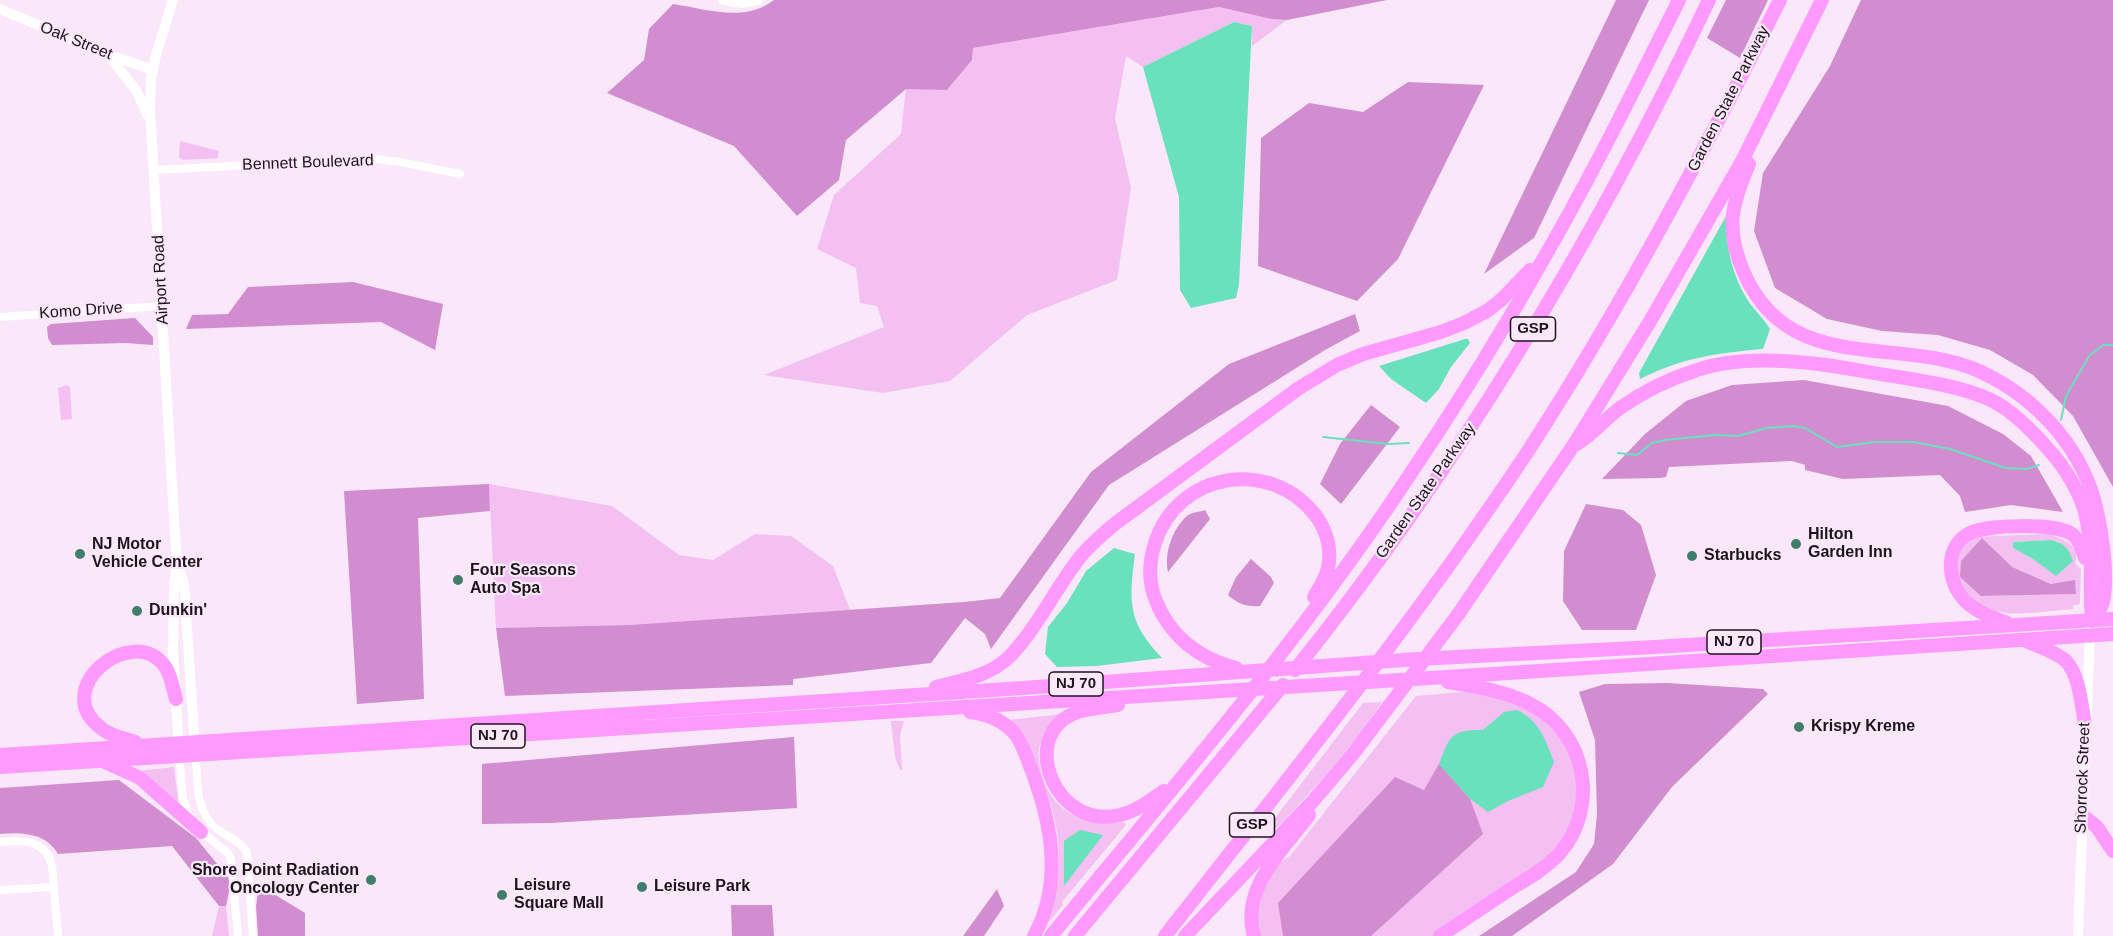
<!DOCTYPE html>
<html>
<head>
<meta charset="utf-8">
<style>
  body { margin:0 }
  canvas { display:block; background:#fae7f9 }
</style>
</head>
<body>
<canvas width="2113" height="936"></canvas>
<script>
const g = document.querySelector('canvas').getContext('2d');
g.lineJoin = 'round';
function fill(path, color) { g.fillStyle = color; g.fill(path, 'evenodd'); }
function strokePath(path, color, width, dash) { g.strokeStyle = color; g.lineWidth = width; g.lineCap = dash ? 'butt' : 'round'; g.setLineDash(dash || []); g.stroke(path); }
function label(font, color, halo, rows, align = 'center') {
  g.font = font + ' Arial,sans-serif'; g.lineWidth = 4.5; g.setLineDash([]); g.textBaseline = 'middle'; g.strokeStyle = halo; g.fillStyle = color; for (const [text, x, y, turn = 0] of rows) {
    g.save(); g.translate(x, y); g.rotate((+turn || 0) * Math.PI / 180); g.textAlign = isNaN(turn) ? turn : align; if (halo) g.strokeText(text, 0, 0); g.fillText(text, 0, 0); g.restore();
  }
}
const green = new Path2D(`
  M 1219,7 L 1271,19 L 1287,20 L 1252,46 L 1252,26 L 1234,22 L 1143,67 L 1126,56 L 1115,118 L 1131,188 L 1117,280 L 1027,315 L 950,381 L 883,393 L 764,375 L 884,327 L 877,306 L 860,303 L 856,268 L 817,249 L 834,195 L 901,134 L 906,88 L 947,90 L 972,60 L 973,48 Z
  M 180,141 L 219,151 L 218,158 L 183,160 L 179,157 Z
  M 67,385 L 70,387 L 72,419 L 61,420 L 58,388 Z
  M 489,484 L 612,506 L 679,555 L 713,560 L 755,534 L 791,536 L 833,566 L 850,610 L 629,625 L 496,628 Z
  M 2048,534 C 2063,539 2081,545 2075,563 L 2081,569 L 2080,604 L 2072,606 L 2074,609 C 2039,611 1988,625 1965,590 C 1961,585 1958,581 1957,574 C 1955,558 1957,548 1971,537 ZM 1982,538 L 2011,567 L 2076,594 L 1981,596 ZM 2051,540 L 2061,542 L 2033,559 L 2013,548 L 2013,542 Z
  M 1463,692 L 1487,695 L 1507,700 L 1538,714 L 1567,745 L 1579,782 L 1572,825 L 1550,857 L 1434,936 L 1258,936 C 1256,907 1262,871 1290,856 L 1416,696 Z
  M 1382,702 C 1360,737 1331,770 1302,801 C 1292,812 1282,826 1268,833 L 1265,831 L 1363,703 Z
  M 1063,714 C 1057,723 1052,735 1044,741 C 1043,742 1042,742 1041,743 C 1037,748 1039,761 1040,767 C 1048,811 1082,827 1124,822 L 1126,825 L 1062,902 L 1063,905 L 1041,931 C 1046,918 1053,905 1056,891 C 1062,863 1059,830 1050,802 L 1048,803 L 1009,720 Z
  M 891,721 L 904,721 L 900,735 L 902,770 L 900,770 L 895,757 Z
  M 174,767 L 179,807 L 138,771 Z
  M 219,906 L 226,906 L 229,936 L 212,936 Z`);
const forest = new Path2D(`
  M 774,0 L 1387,0 L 1287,20 L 1271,19 L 1219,7 L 973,48 L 972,60 L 947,90 L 906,89 L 846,140 L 839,180 L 797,216 L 734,146 L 607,93 L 644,60 L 649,29 L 673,4 C 706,9 745,23 774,0 Z
  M 1616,0 L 1649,0 L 1534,238 L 1484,274 Z
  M 1726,0 L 1768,0 L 1740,58 L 1707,38 Z
  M 1861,0 L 2113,0 L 2113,487 L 2073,416 L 2033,375 L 1990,350 L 1938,335 L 1882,331 L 1827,319 L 1775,288 L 1754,231 L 1763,173 L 1830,66 Z
  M 1408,82 L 1484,85 L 1398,259 L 1357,301 L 1258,266 L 1261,138 L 1309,103 L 1363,112 Z
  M 353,282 L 443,304 L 435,350 L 381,322 L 186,329 L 192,315 L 228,314 L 248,287 Z
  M 1355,314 L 1360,331 L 1325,350 L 1109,485 L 991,649 L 985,634 L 965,618 L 931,663 L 793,679 L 793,685 L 505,696 L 496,628 L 629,625 L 964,602 L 1000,598 L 1091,472 L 1229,364 Z
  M 135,318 L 153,337 L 153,345 L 126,343 L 52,345 L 48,338 L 47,327 L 51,324 Z
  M 1804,380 L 1948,406 L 2003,434 L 2031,456 L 2063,512 L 2011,505 L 1965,512 L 1960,496 L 1940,475 L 1843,479 L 1805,470 L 1805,465 L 1792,461 L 1669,467 L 1666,477 L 1660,478 L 1602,479 L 1645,434 L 1686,401 L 1732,385 Z
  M 1371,405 L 1400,427 L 1341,504 L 1320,484 L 1340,444 Z
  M 489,484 L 490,511 L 418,518 L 424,699 L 357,704 L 344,491 Z
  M 1586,504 L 1623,510 L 1641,525 L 1656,575 L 1636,630 L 1582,630 L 1563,601 L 1564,551 Z
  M 1205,510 L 1210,519 L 1168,572 C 1164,554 1172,529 1187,516 C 1192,512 1200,512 1205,510 Z
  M 1982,538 L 2012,567 L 2051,584 L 2075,580 L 2076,594 L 1981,596 L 1960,577 L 1961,561 Z
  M 1251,559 L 1271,577 L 1274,583 L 1260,606 C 1246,607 1238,604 1228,595 L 1236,577 Z
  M 1667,683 L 1763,689 L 1768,694 L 1672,787 L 1613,864 L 1512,936 L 1479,936 L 1576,872 L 1594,844 L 1597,814 L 1595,740 L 1579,692 L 1605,684 Z
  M 794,737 L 797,808 L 551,823 L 482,824 L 482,764 Z
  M 1439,764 L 1470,799 L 1483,834 L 1371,936 L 1283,936 L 1278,903 L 1395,777 L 1424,790 Z
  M 119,780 L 196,838 L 231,881 L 226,906 L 219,906 L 172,846 L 58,854 C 46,833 22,832 0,834 L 0,788 Z
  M 259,885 L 305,913 L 305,936 L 258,936 L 256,906 Z
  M 997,889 L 1004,906 L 984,936 L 963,936 Z
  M 731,905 L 772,905 L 774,936 L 732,936 Z`);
const water = new Path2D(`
  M 1234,22 L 1252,26 L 1239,285 L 1236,298 L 1191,308 L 1180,290 L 1179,197 L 1143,67 Z
  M 1726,216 C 1726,247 1732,276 1749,302 C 1756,312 1764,319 1770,329 L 1763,349 C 1716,353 1682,358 1640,379 L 1639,373 Z
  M 1465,339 L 1468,339 L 1470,343 L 1451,367 L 1439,389 L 1426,403 L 1391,379 L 1379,366 Z
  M 2051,540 C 2065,543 2069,549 2073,561 L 2056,576 L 2033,559 L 2013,548 L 2013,542 Z
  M 1114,548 L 1135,554 C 1129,602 1127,621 1162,658 L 1097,666 L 1057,667 L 1045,654 L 1048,627 L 1067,603 L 1086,571 Z
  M 1517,710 C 1539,720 1546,741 1554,762 L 1543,787 L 1508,801 L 1488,812 L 1470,799 L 1439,764 C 1450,735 1451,730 1483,730 L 1504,712 Z
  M 1080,830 L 1103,835 L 1064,886 L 1064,841 Z`);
const stream = new Path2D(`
  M 2061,420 L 2066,396 L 2089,356 L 2103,345 L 2113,345
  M 1323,437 L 1388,444 L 1409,443
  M 1618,453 L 1637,455 L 1652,443 L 1665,440 L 1715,435 L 1738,436 L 1767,428 L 1793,426 L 1805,428 L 1837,447 L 1874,442 L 1913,442 L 1950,449 L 2006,468 L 2027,469 L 2039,465`);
const street = new Path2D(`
  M 154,170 L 376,159 L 400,162 L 460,174
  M 0,317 L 163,306
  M 196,754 C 197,780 195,812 217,829 C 228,837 240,841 247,852 L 253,936
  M 179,755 L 183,799 L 190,818
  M 199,830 L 228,853 L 231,859 L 238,936
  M 0,842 C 22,840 46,839 52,866 L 58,936
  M 0,890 L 54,887`);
const secondary = new Path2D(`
  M 173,0 L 156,55 L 151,79 L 150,110 L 174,518 L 177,563 L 184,584 L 195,748
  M 723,0 L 742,3 L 758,0
  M 0,9 L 107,54 L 153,70
  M 109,56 L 136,90 L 148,116
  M 177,566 L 174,584 L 173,650 L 179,751
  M 2078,936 L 2090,630`);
const highway = new Path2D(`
  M 1749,164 C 1731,206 1725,229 1744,273 C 1790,377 1897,335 1979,371 C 2038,398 2086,451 2098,516 C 2103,541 2108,576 2103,602 C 2102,608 2095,615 2092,621
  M 1575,445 C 1592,435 1604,420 1620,408 C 1644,391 1669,379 1697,370 C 1746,353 1817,362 1868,372 C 1906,379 1971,385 2003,407 C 2021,419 2035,434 2049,450 C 2064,466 2082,495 2086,517 C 2094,551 2089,586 2092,621
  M 2007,623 C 1994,618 1981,614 1970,605 C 1948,589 1942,549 1968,534 C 1985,524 2056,523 2072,534 C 2080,540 2082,550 2085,558
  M 2028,642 C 2040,647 2056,652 2066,661 C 2080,676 2081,705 2085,724
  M 1236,668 C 1199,659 1170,636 1156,601 C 1148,582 1149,562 1155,543 C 1178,471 1272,457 1316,516 C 1327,531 1332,550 1328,568 C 1326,578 1319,588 1314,597
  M 1295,670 C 1460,464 1596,238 1709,0
  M 936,687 C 960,681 989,676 1008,658 C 1033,634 1055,590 1077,561 C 1088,546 1103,534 1116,523 L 1299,388 L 1337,365 L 1363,354 L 1441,332 L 1464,323 L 1487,311 L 1501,300 L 1530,270
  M 1118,705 C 1104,708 1086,708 1073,714 C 1019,737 1055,831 1120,815 C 1136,811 1150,801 1164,791
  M 970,712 C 987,714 1004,721 1015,734 C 1023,744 1027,759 1032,771 C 1052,825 1063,883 1034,936
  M 135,742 C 123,738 110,736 101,728 C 48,689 134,620 166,668 C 171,676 173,689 176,699
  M 0,755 L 1023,688 L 1417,659 L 1655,647 L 2113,619
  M 105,762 L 140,778 L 201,832
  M 0,767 L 1431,678 L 2113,634
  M 2082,815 L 2097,827 L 2113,851
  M 1051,936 C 1171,790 1295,646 1401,488 C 1456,407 1508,323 1556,237 C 1600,159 1639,80 1679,0
  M 1075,936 L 1283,685
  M 1165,936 C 1290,776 1418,618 1530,448 C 1623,304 1703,153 1780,0
  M 1185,936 L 1313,801 L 1353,754 L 1457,616 L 1573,446 L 1649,323 L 1741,163 L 1822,0
  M 1254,936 C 1240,888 1283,850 1309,815
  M 1440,936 C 1464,920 1488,904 1512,888 C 1529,878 1546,868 1560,853 C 1600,806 1586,733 1532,705 C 1506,691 1476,687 1448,682`);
const markers = [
  [1796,544,6,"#407e6b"],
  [80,554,6,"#407e6b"],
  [1692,556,6,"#407e6b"],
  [458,580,6,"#407e6b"],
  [137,611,6,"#407e6b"],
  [1799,727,6,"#407e6b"],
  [371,880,6,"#407e6b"],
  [642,887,6,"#407e6b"],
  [502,895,6,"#407e6b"]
];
const shields = [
  [1533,329,45],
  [1734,642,54],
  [1076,684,54],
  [498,736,54],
  [1252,825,45]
];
const shieldNames = [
  ["GSP",1533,329],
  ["NJ 70",1734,642],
  ["NJ 70",1076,684],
  ["NJ 70",498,736],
  ["GSP",1252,825]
];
const streetNames = [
  ["Oak Street",76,41,22],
  ["Garden State Parkway",1729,99,-63],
  ["Bennett Boulevard",308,163,-2],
  ["Airport Road",161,280,-93],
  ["Komo Drive",81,311,-4],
  ["Garden State Parkway",1426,491,-55],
  ["Shorrock Street",2083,778,-88]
];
const poiNames = [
  ["Hilton",1808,535],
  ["Garden Inn",1808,553],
  ["NJ Motor",92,545],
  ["Vehicle Center",92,563],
  ["Starbucks",1704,556],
  ["Four Seasons",470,571],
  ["Auto Spa",470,589],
  ["Dunkin'",149,611],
  ["Krispy Kreme",1811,727],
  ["Shore Point Radiation",359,871,"right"],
  ["Oncology Center",359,889,"right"],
  ["Leisure",514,886],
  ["Square Mall",514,904],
  ["Leisure Park",654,887]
];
fill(green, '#f4c0f2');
fill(forest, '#d18dd0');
fill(water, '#6ae1bd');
strokePath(stream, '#6ae1bd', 2);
strokePath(street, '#fff', 8);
strokePath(secondary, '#fff', 10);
strokePath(highway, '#fe9afd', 14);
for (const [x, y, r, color] of markers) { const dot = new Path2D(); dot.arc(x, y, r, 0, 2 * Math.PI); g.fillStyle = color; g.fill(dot); strokePath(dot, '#fae7f9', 2); }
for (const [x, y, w] of shields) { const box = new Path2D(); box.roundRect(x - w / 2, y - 12, w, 24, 4.5); g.fillStyle = '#fae7f9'; g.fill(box); strokePath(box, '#1c151b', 1.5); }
label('bold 15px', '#1c151b', null, shieldNames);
label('16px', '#1c151b', '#fae7f9', streetNames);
label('bold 16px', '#1c151b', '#fae7f9', poiNames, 'left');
</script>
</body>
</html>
